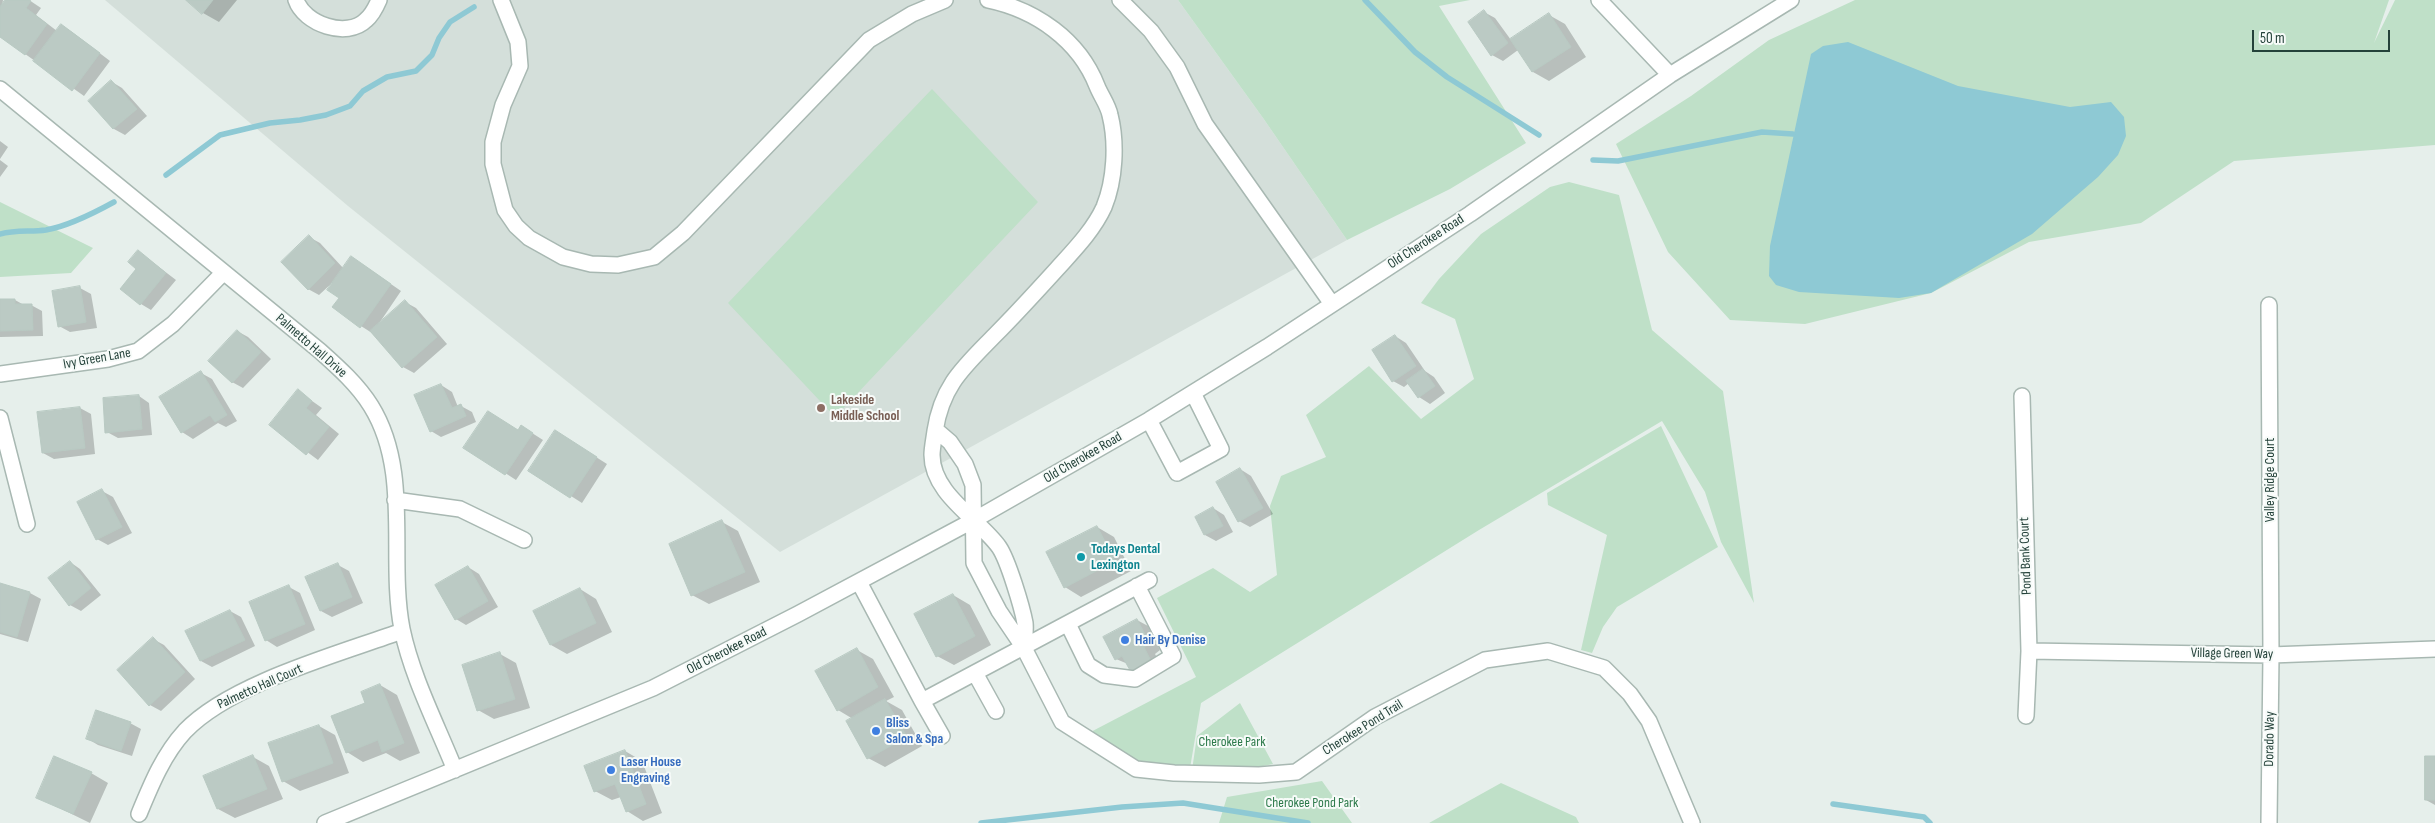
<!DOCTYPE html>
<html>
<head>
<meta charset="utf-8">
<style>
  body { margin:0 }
  #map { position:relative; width:2435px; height:823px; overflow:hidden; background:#e6efeb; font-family:"Sofia Sans Condensed",sans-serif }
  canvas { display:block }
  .scale { position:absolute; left:2252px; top:30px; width:138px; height:22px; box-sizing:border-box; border:2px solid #24423a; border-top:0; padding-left:6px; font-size:15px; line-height:18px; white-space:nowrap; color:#24423a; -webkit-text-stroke:4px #f7fbf9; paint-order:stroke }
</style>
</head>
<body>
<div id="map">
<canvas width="2435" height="823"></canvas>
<div class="scale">50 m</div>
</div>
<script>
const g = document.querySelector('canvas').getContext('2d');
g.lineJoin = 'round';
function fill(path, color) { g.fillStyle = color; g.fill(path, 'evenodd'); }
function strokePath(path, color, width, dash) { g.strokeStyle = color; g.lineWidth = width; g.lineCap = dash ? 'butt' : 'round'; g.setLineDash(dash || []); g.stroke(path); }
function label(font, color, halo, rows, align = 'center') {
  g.font = font + ' "Sofia Sans Condensed",sans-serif'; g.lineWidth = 4; g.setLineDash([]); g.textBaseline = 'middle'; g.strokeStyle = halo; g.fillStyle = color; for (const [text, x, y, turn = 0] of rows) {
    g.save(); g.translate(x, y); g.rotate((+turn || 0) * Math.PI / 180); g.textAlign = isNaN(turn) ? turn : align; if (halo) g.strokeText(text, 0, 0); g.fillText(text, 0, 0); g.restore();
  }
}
const built = new Path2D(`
  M 105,0 L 1178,0 L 1263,118 L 1347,240 L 780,552 L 348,206 Z`);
const green = new Path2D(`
  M 1178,0 L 1470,0 L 1439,6 L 1526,143 L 1450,189 L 1347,240 L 1263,118 Z
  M 1855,0 L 2389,0 L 2374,43 L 2395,0 L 2435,0 L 2435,145 L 2234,161 L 2141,223 L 2029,242 L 1931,293 L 1805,324 L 1730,320 L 1668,252 L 1616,144 L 1691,96 L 1769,40 Z
  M 932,89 L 1038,202 L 835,417 L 728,303 Z
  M 1569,182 L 1619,195 L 1652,330 L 1723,391 L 1754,603 L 1721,542 L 1705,492 L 1662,421 L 1479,530 L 1201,703 L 1189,774 L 1136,769 L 1083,736 L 1196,677 L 1157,598 L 1213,568 L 1250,592 L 1277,575 L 1270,506 L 1281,476 L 1326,457 L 1306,415 L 1369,366 L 1421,419 L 1474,379 L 1455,319 L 1421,303 L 1439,279 L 1481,234 L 1550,187 Z
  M 0,202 L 93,248 L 71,273 L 0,277 Z
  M 1661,426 L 1718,547 L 1617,607 L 1603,627 L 1592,653 L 1581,650 L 1607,535 L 1548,505 L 1547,493 Z
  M 1240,703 L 1273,764 L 1253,768 L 1192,770 L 1197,736 Z
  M 1322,781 L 1352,823 L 1219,823 L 1227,797 Z
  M 1501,783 L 1576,817 L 1579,823 L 1429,823 Z`);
const water = new Path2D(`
  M 1848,42 L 1958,86 L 2070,107 L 2111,102 L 2124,117 L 2126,136 L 2118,155 L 2098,177 L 2032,234 L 1931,293 L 1899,298 L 1799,292 L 1776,285 L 1769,276 L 1770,246 L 1811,54 L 1823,46 Z`);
const shadow = new Path2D(`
  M 0,0 L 3,0 L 2,7 L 7,0 L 29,0 L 41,8 L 36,15 L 57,31 L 61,25 L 72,32 L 110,61 L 84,96 L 0,36 Z
  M 188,0 L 237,0 L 219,22 L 203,13 Z
  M 1484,12 L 1495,18 L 1511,40 L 1549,15 L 1565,24 L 1586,57 L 1549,81 L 1533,72 L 1518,50 L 1503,61 L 1492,55 Z
  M 112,82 L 122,88 L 147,116 L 125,135 L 114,129 L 90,101 Z
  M 0,141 L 8,147 L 0,159 Z
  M 0,160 L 8,166 L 0,177 Z
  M 309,237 L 320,243 L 344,269 L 362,264 L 401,291 L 378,325 L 405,302 L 416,308 L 447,344 L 414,373 L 403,367 L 372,333 L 361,326 L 332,283 L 319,295 L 308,289 Z
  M 138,251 L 176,280 L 151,310 L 141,304 Z
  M 80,288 L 91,294 L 97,328 L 70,332 L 59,326 Z
  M 0,300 L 15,300 L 24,305 L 31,305 L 42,311 L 43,336 L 0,337 Z
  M 237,331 L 248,337 L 271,359 L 243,388 L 232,382 Z
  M 1395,336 L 1406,343 L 1425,371 L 1434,377 L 1445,393 L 1430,404 L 1419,397 L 1409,383 L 1404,387 L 1393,381 Z
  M 201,373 L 212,379 L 237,421 L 226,427 L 218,423 L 193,439 L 182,432 Z
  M 441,385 L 452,392 L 458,407 L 461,406 L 472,412 L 476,422 L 441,437 L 431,431 Z
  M 298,391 L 322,408 L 316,415 L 339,434 L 318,460 L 271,425 Z
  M 139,396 L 149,403 L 152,435 L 118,438 L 107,432 Z
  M 80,408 L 91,414 L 95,454 L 54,459 L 43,453 Z
  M 519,432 L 532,433 L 543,440 L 516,480 L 465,447 Z
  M 566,438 L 607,464 L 582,503 L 530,470 Z
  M 1240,469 L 1251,476 L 1273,514 L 1250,527 L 1239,521 Z
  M 102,491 L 113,497 L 132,533 L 108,545 L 97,539 Z
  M 1213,508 L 1224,515 L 1233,532 L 1216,541 L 1205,535 L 1196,517 Z
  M 722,522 L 738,531 L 760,582 L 709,604 L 692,595 Z
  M 1097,527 L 1114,537 L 1131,571 L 1081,597 L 1065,587 Z
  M 70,562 L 80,569 L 101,595 L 81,611 L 70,605 L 49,578 Z
  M 338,565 L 349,571 L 363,603 L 332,617 L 321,611 Z
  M 468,567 L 479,574 L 498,607 L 466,625 L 456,619 Z
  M 0,584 L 30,593 L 41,599 L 28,642 L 0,634 Z
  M 289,587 L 300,593 L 315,630 L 277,647 L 266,640 Z
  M 580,589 L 596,599 L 612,632 L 567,654 L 551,645 Z
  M 953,595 L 970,605 L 991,645 L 954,665 L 937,656 Z
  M 230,611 L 241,617 L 255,646 L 212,667 L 201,661 Z
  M 1137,620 L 1148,626 L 1160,650 L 1155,654 L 1162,667 L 1143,678 L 1132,671 L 1128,664 L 1116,659 Z
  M 153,639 L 164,645 L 195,679 L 161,711 L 150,705 Z
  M 857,650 L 873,659 L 894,697 L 886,701 L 902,710 L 922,746 L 885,767 L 868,758 L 853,719 L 838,710 Z
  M 500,654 L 516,663 L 530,708 L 494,719 L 478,710 Z
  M 380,685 L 397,695 L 420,753 L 400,761 L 386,753 L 363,762 L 347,752 L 367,703 Z
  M 130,723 L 141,729 L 132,756 L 98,745 L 88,739 Z
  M 319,726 L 335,735 L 349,773 L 300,791 L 283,781 Z
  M 625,751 L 642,761 L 662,813 L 643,821 L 627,811 L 621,797 L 612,800 L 595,791 Z
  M 253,757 L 269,766 L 283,799 L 235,818 L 218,809 L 205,776 Z
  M 2435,758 L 2435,805 L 2426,800 Z
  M 91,773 L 108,783 L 90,823 L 37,797 Z`);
const stream = new Path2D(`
  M 1365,0 L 1415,52 L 1447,77 L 1539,135
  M 1593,160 L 1618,161 L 1762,132 L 1793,134
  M 166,175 L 220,135 L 270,123 L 300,120 L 326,115 L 350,106 L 363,91 L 387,77 L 416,71 L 432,55 L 439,38 L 450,22 L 474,7
  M 0,234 C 15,230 31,232 46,230 C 69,226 94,213 114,202
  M 1833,804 L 1924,817 L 1930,823
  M 981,823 L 1122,807 L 1183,803 L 1308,823`);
const building = new Path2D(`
  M 5,0 L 29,0 L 31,1 L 26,8 L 47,24 L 25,55 L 0,37 L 0,7 Z
  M 186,0 L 213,0 L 202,14 Z
  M 1484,10 L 1508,43 L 1491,56 L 1468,22 Z
  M 1549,13 L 1571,47 L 1532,72 L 1510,39 Z
  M 61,24 L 100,53 L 72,91 L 33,61 Z
  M 111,80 L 137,109 L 113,129 L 88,101 Z
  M 309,235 L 335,263 L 308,290 L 281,262 Z
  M 138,250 L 166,273 L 140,305 L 120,289 L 136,269 L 128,262 Z
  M 351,256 L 391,284 L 360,328 L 332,307 L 339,298 L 327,290 Z
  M 80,286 L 86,322 L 58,327 L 52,291 Z
  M 0,299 L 15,299 L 15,304 L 32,304 L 33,330 L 0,331 Z
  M 405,300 L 437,337 L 402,368 L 370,331 Z
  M 237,330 L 261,352 L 232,383 L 208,361 Z
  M 1395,335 L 1416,366 L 1392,382 L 1372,350 Z
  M 1423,369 L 1435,386 L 1418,398 L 1406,381 Z
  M 201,371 L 227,415 L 215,422 L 210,415 L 181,433 L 159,397 Z
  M 441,384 L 452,408 L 461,404 L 466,416 L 430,432 L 414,395 Z
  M 298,389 L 312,401 L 306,408 L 329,427 L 306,455 L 269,425 Z
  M 139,395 L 142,429 L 105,433 L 103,398 Z
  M 80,407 L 85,448 L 42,453 L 37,412 Z
  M 488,411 L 518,430 L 521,425 L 533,433 L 505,475 L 463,448 Z
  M 555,430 L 597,457 L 570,498 L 528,471 Z
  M 1240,468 L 1263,508 L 1238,522 L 1216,482 Z
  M 102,489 L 122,527 L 96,540 L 77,502 Z
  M 1213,507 L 1223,526 L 1204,535 L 1195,517 Z
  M 722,520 L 745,572 L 691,596 L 669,544 Z
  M 1097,526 L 1115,561 L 1064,588 L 1046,552 Z
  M 70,561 L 91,588 L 69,606 L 48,578 Z
  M 338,563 L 352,597 L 320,611 L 305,577 Z
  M 468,566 L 488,601 L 455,620 L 435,585 Z
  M 0,583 L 30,592 L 17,637 L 0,632 Z
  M 289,585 L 305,624 L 265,641 L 249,602 Z
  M 580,588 L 596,623 L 550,645 L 533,611 Z
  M 953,594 L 975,636 L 936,657 L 914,614 Z
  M 230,610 L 245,640 L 200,661 L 185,631 Z
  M 1137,619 L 1150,644 L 1144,647 L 1151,661 L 1131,672 L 1122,656 L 1115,660 L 1103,637 Z
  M 153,637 L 185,672 L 149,706 L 117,670 Z
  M 857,648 L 878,687 L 837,711 L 815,671 Z
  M 500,652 L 515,699 L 477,711 L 462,665 Z
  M 380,684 L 404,743 L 382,752 L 378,740 L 346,753 L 331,716 L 365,703 L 361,692 Z
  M 885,699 L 907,737 L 867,759 L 846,721 Z
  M 96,710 L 131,722 L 121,751 L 86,739 Z
  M 319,725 L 333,763 L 282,782 L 268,743 Z
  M 625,750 L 646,804 L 626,812 L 615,784 L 594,792 L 584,766 Z
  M 253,755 L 267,789 L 217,809 L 203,776 Z
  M 54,756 L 92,772 L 73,814 L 36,798 Z
  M 2425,756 L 2435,756 L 2435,800 L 2425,800 Z`);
const minor = new Path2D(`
  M 296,0 C 304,24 347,39 366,20 C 372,15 376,7 379,0
  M 501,0 L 518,42 L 520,66 L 503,105 L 493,142 L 493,164 L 505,210 L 516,226 L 529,238 L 563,257 L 591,264 L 618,265 L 654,257 L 683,233 L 869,40 L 912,14 L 945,0
  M 988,0 C 1036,10 1079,40 1097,86 C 1101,96 1108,105 1110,115 C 1117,143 1115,180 1104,207 C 1093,231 1073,251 1056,270 C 1036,292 1016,314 995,335 C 964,367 942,385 935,431 C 934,439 932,448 932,455 C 932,494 979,519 999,547 C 1008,560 1022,607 1025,623 C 1026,631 1024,640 1024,648
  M 1120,0 L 1151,31 L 1177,67 L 1205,124 L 1332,304
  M 1599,0 L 1670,75
  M 0,89 L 320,351 C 339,368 358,385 371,406 C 412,472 388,557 402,629 C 412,677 437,725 455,770
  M 2269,305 L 2271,655 L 2269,823
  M 0,374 L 108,359 L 138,351 L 173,324 L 223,273
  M 2022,396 L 2029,651 L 2026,716
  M 0,418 L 27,524
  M 1149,420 L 1177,473 L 1221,449 L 1193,393
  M 936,430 L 950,442 L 965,464 L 973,485 L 974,563 L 999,611 L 1024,648 L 1062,722 L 1136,769 L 1174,773 L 1259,775 L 1296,772 L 1375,717 L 1485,660 L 1548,651 L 1604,668 L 1630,694 L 1649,721 L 1692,823
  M 395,500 L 460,509 L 524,540
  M 859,582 L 922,701 L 1149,580
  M 1068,624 L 1088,665 L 1104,675 L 1135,679 L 1173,656 L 1137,586
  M 2029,651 L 2271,655 L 2435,649
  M 975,673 L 996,711
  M 922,701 L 942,736
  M 139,814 C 151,785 163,755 185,731 C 231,683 339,654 402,631
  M 325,823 L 653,688 L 798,614 L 974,520 L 1149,420 L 1267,347 L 1470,214 L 1670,75 L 1791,0`);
const markers = [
  [821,408,5,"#8d6e63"],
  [1081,557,5,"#0f9aa8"],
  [1125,640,5,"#3f7fe0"],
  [876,731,5,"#3f7fe0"],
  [611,770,5,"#3f7fe0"]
];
const streetNames = [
  ["Old Cherokee Road",1426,242,-33],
  ["Palmetto Hall Drive",311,346,41],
  ["Ivy Green Lane",97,359,-10],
  ["Old Cherokee Road",1083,458,-30],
  ["Valley Ridge Court",2270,480,-90],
  ["Pond Bank Court",2026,556,-92],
  ["Old Cherokee Road",727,651,-27],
  ["Village Green Way",2232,654,1],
  ["Palmetto Hall Court",260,687,-24],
  ["Cherokee Pond Trail",1363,728,-32],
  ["Dorado Way",2270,739,-89]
];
const educationNames = [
  ["Lakeside",831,400],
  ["Middle School",831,416]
];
const cultureNames = [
  ["Todays Dental",1091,549],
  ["Lexington",1091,565]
];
const shopNames = [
  ["Hair By Denise",1135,640],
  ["Bliss",886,723],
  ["Salon & Spa",886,739],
  ["Laser House",621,762],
  ["Engraving",621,778]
];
const parkNames = [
  ["Cherokee Park",1232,742],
  ["Cherokee Pond Park",1312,803]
];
fill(built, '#d4dfda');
fill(green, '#bfe0c8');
fill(water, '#8ec9d4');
fill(shadow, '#0003');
strokePath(stream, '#8ec9d4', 5.5);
fill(building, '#bbcac4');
strokePath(building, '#b8c9c2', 1);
strokePath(minor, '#a8b8b2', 18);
strokePath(minor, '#fff', 15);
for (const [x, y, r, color] of markers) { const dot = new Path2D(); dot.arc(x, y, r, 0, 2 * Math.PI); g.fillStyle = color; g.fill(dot); strokePath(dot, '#f7fbf9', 2); }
label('14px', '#24423a', '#f7fbf9', streetNames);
label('bold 14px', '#785e54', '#f7fbf9', educationNames, 'left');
label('bold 14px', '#0d838f', '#f7fbf9', cultureNames, 'left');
label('bold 14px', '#366cbe', '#f7fbf9', shopNames, 'left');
label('14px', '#2d7a4b', '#f7fbf9', parkNames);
</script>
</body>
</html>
